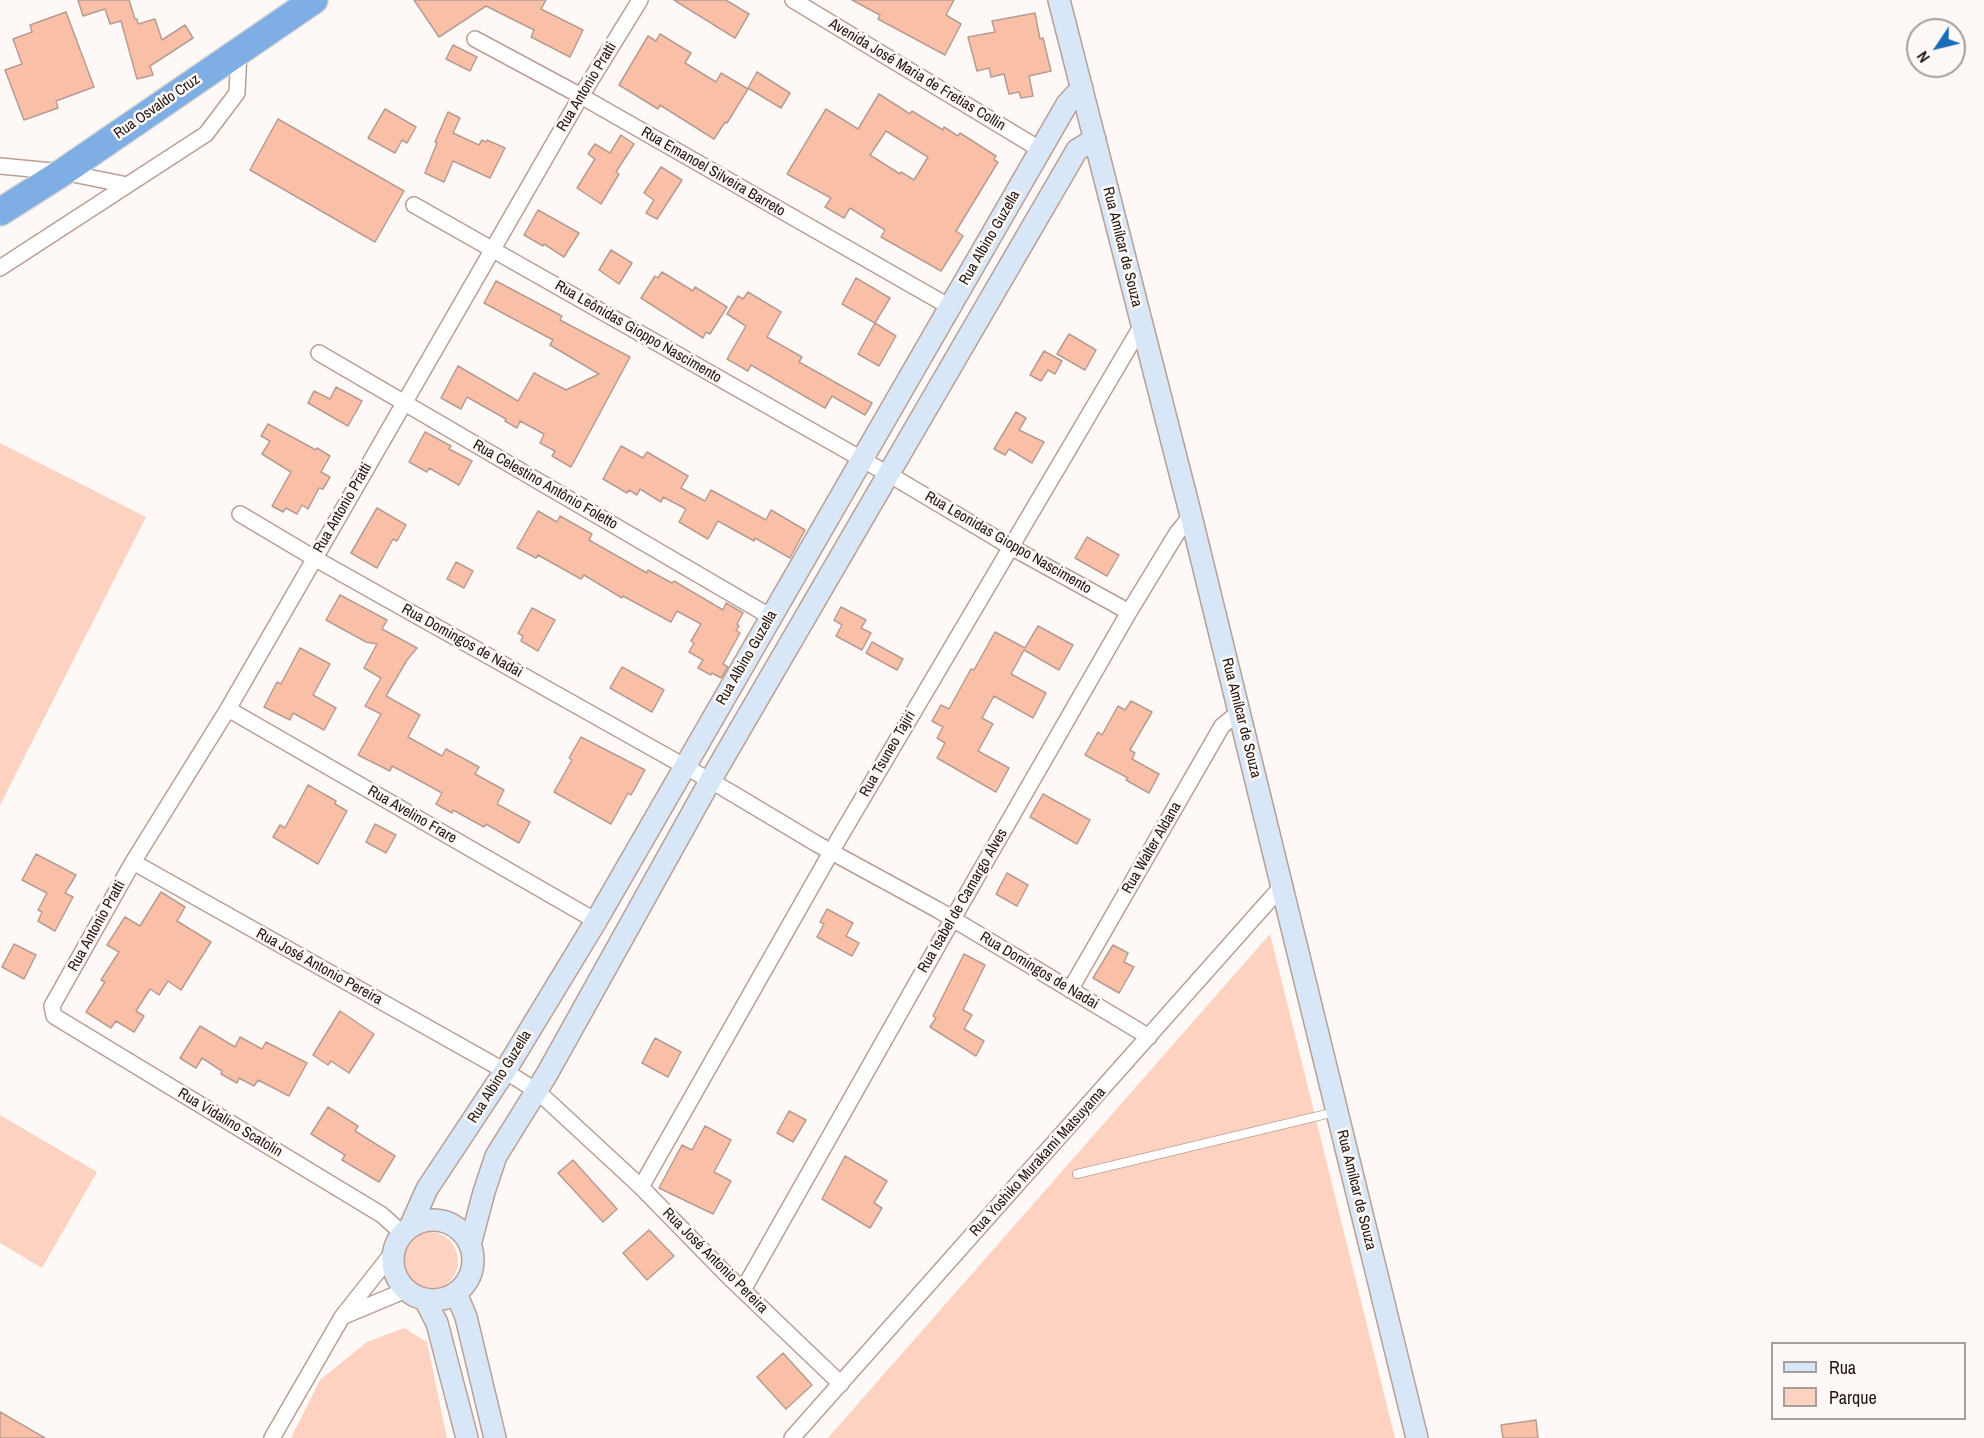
<!DOCTYPE html>
<html>
<head>
<meta charset="utf-8">
<style>
  body { margin:0 }
  #map { position:relative; width:1984px; height:1438px; overflow:hidden; background:#fef9f6; font-family:"Archivo Narrow",sans-serif }
  canvas { display:block }
  .legend { position:absolute; left:1771px; top:1342px; width:195px; height:78px; box-sizing:border-box; background:#fef9f6; border:2px solid #a59e9b; margin:0; padding:8px 10px; list-style:none; font-size:18px; color:#201612 }
  .legend li { display:flex; align-items:center; gap:12px; height:30px }
  .legend b { width:30px; border:2px solid #a59e9b }
  .north { position:absolute; left:1906px; top:18px; width:60px; height:60px; box-sizing:border-box; background:#fef9f6; border:2px solid #a59e9b; border-radius:50%; rotate:235deg; font-size:16px; font-weight:700; line-height:24px; text-align:center; color:#201612 }
  .north::after { content:''; display:block; margin:auto; width:21px; height:27px; background:#186dbb; clip-path:polygon(50% 0,100% 100%,50% 72%,0 100%) }
</style>
</head>
<body>
<div id="map">
<canvas width="1984" height="1438"></canvas>
<ul class="legend">
<li><b style="height:8px;background:#d8e7f7"></b>Rua</li>
<li><b style="height:16px;background:#fdd2c0"></b>Parque</li>
</ul>
<div class="north">N</div>
</div>
<script>
const g = document.querySelector('canvas').getContext('2d');
g.lineJoin = 'round';
function fill(path, color) { g.fillStyle = color; g.fill(path, 'evenodd'); }
function strokePath(path, color, width, dash) { g.strokeStyle = color; g.lineWidth = width; g.lineCap = dash ? 'butt' : 'round'; g.setLineDash(dash || []); g.stroke(path); }
function label(font, color, halo, rows, align = 'center') {
  g.font = font + ' "Archivo Narrow",sans-serif'; g.lineWidth = 5; g.setLineDash([]); g.textBaseline = 'middle'; g.strokeStyle = halo; g.fillStyle = color; for (const [text, x, y, turn = 0] of rows) {
    g.save(); g.translate(x, y); g.rotate((+turn || 0) * Math.PI / 180); g.textAlign = isNaN(turn) ? turn : align; if (halo) g.strokeText(text, 0, 0); g.fillText(text, 0, 0); g.restore();
  }
}
const green = new Path2D(`
  M 0,443 L 146,517 L 0,805 Z
  M 1270,934 L 1395,1438 L 828,1438 Z
  M 0,1115 L 97,1172 L 42,1268 L 0,1243 Z
  M400 1261a29 29 0 1 1 58 0a29 29 0 1 1-58 0Z
  M 404,1328 L 427,1342 L 447,1438 L 291,1438 L 320,1380 L 367,1342 Z`);
const building = new Path2D(`
  M 78,0 L 129,0 L 135,19 L 137,19 L 138,24 L 155,19 L 162,40 L 185,25 L 193,38 L 150,66 L 153,75 L 137,79 L 121,21 L 110,24 L 105,9 L 83,16 Z
  M 414,0 L 546,0 L 541,9 L 583,30 L 570,57 L 531,37 L 534,30 L 486,6 L 439,37 Z
  M 674,0 L 726,0 L 749,14 L 735,38 Z
  M 852,0 L 954,0 L 946,15 L 961,24 L 945,55 L 878,19 L 880,15 Z
  M 66,12 L 94,87 L 56,101 L 58,108 L 24,120 L 5,70 L 22,64 L 13,39 L 32,32 L 30,25 Z
  M 1035,13 L 1040,39 L 1043,38 L 1051,71 L 1029,76 L 1033,96 L 1021,98 L 1019,92 L 1009,94 L 1004,74 L 991,77 L 989,68 L 977,71 L 968,37 L 995,32 L 992,21 Z
  M 660,34 L 691,53 L 685,63 L 716,82 L 721,73 L 748,89 L 727,123 L 725,122 L 714,139 L 660,105 L 658,109 L 619,85 L 648,36 L 656,41 Z
  M 453,45 L 477,57 L 470,71 L 446,59 Z
  M 757,72 L 790,93 L 781,108 L 748,88 Z
  M 879,94 L 910,114 L 912,111 L 943,130 L 944,127 L 958,136 L 960,133 L 996,156 L 994,160 L 998,162 L 956,231 L 963,236 L 941,271 L 881,237 L 885,230 L 850,208 L 844,218 L 825,207 L 831,198 L 787,174 L 826,109 L 858,129 ZM 886,131 L 928,157 L 914,180 L 901,172 L 900,174 L 870,155 Z
  M 385,109 L 416,127 L 407,143 L 402,140 L 395,153 L 368,138 Z
  M 448,112 L 460,118 L 453,133 L 479,145 L 482,140 L 486,142 L 487,140 L 505,148 L 490,178 L 453,161 L 444,182 L 425,173 L 437,143 L 435,142 Z
  M 278,119 L 404,191 L 375,242 L 250,170 Z
  M 621,135 L 634,144 L 616,172 L 619,174 L 601,204 L 577,188 L 595,159 L 588,154 L 595,144 L 610,153 Z
  M 661,167 L 682,180 L 657,219 L 646,213 L 654,200 L 644,193 Z
  M 538,210 L 579,233 L 564,257 L 544,244 L 543,246 L 524,235 Z
  M 611,250 L 632,263 L 619,284 L 599,270 Z
  M 662,272 L 693,291 L 695,287 L 727,307 L 710,334 L 706,332 L 703,338 L 641,298 L 655,276 L 658,278 Z
  M 856,278 L 890,298 L 875,323 L 842,304 Z
  M 496,281 L 562,316 L 560,320 L 630,357 L 571,467 L 552,456 L 555,451 L 540,443 L 544,434 L 520,421 L 517,428 L 505,421 L 506,419 L 467,397 L 461,409 L 441,398 L 458,366 L 518,401 L 534,373 L 566,390 L 599,374 L 550,345 L 553,340 L 484,303 Z
  M 748,292 L 781,312 L 767,337 L 802,357 L 799,362 L 872,403 L 865,415 L 832,396 L 825,408 L 751,365 L 748,371 L 727,359 L 746,326 L 727,314 L 738,296 L 743,299 Z
  M 875,323 L 896,336 L 879,366 L 858,354 Z
  M 1069,334 L 1096,350 L 1085,370 L 1057,354 Z
  M 1044,351 L 1062,361 L 1055,374 L 1048,370 L 1041,381 L 1030,375 Z
  M 336,387 L 362,401 L 348,426 L 308,403 L 314,391 L 330,399 Z
  M 1016,412 L 1026,418 L 1019,430 L 1044,442 L 1032,463 L 1009,449 L 1005,455 L 994,449 Z
  M 268,424 L 316,450 L 317,448 L 330,456 L 321,472 L 330,477 L 323,489 L 319,488 L 308,509 L 302,505 L 297,514 L 286,508 L 283,512 L 272,506 L 291,472 L 262,454 L 270,441 L 261,436 Z
  M 425,432 L 451,446 L 449,449 L 472,461 L 459,485 L 429,468 L 427,472 L 409,462 Z
  M 621,446 L 643,458 L 647,452 L 688,476 L 681,488 L 705,501 L 711,490 L 766,520 L 771,510 L 805,530 L 790,558 L 755,538 L 754,541 L 718,521 L 708,539 L 679,522 L 686,509 L 663,497 L 661,502 L 640,489 L 637,495 L 629,490 L 627,493 L 603,479 Z
  M 377,508 L 406,525 L 397,541 L 393,539 L 377,568 L 351,553 Z
  M 538,511 L 557,522 L 560,516 L 592,534 L 589,540 L 647,573 L 648,570 L 672,583 L 674,581 L 723,610 L 726,603 L 743,613 L 737,624 L 739,626 L 736,630 L 740,633 L 723,664 L 728,667 L 721,678 L 712,673 L 711,675 L 698,668 L 703,660 L 689,652 L 694,643 L 691,641 L 701,624 L 677,611 L 671,622 L 623,596 L 622,598 L 584,575 L 581,579 L 538,555 L 536,558 L 517,548 Z
  M 1087,537 L 1119,555 L 1107,576 L 1075,558 Z
  M 456,562 L 473,571 L 464,588 L 447,579 Z
  M 340,595 L 387,620 L 382,629 L 417,648 L 407,660 L 386,696 L 420,715 L 408,737 L 442,756 L 446,749 L 479,767 L 475,774 L 504,790 L 497,804 L 530,822 L 519,843 L 486,824 L 484,827 L 453,810 L 452,813 L 436,804 L 442,793 L 413,777 L 392,766 L 390,771 L 358,755 L 381,714 L 365,706 L 381,678 L 364,668 L 377,644 L 366,642 L 326,620 Z
  M 841,607 L 866,620 L 861,628 L 871,633 L 862,650 L 836,636 L 842,625 L 834,620 Z
  M 532,608 L 555,620 L 538,651 L 521,641 L 523,636 L 518,633 Z
  M 1038,626 L 1073,645 L 1059,670 L 1024,650 L 1011,674 L 1046,693 L 1033,718 L 994,696 L 982,718 L 993,724 L 978,751 L 1009,768 L 996,792 L 937,758 L 945,743 L 937,738 L 943,727 L 932,721 L 941,705 L 949,709 L 971,669 L 974,670 L 995,632 L 1025,648 Z
  M 872,642 L 903,659 L 897,670 L 866,653 Z
  M 300,648 L 330,664 L 313,695 L 336,708 L 324,730 L 293,713 L 290,720 L 264,707 L 277,682 L 281,684 Z
  M 622,667 L 664,690 L 652,712 L 610,688 Z
  M 1131,701 L 1152,712 L 1130,750 L 1135,753 L 1132,759 L 1159,774 L 1149,793 L 1126,780 L 1128,778 L 1085,755 L 1098,732 L 1102,735 L 1118,706 L 1125,710 Z
  M 581,737 L 645,770 L 631,795 L 628,793 L 611,824 L 554,792 L 572,760 L 569,758 Z
  M 308,785 L 336,801 L 335,804 L 347,811 L 318,864 L 273,837 L 280,825 L 285,828 Z
  M 1043,794 L 1090,820 L 1077,844 L 1030,817 Z
  M 375,824 L 396,835 L 386,853 L 366,842 Z
  M 36,854 L 76,875 L 65,893 L 73,897 L 55,931 L 38,921 L 42,912 L 38,910 L 47,893 L 22,880 Z
  M 1007,873 L 1028,885 L 1017,906 L 996,894 Z
  M 161,892 L 185,907 L 177,921 L 211,942 L 181,990 L 168,981 L 159,995 L 150,989 L 136,1011 L 144,1016 L 134,1032 L 116,1021 L 111,1028 L 86,1012 L 105,982 L 101,980 L 119,952 L 107,945 L 125,917 L 140,926 Z
  M 827,909 L 853,923 L 846,936 L 859,943 L 852,956 L 817,937 L 824,924 L 820,922 Z
  M 14,944 L 36,955 L 24,979 L 2,967 Z
  M 1113,945 L 1128,953 L 1124,962 L 1134,967 L 1119,993 L 1093,978 Z
  M 964,954 L 985,965 L 963,1010 L 972,1015 L 964,1029 L 984,1041 L 976,1056 L 930,1027 L 936,1018 L 933,1016 Z
  M 340,1011 L 374,1034 L 349,1073 L 331,1061 L 328,1065 L 313,1055 Z
  M 200,1026 L 235,1047 L 240,1037 L 262,1049 L 266,1042 L 307,1063 L 289,1096 L 258,1080 L 254,1086 L 239,1078 L 237,1083 L 221,1074 L 222,1071 L 202,1058 L 196,1068 L 180,1058 Z
  M 655,1038 L 681,1052 L 668,1077 L 642,1063 Z
  M 328,1107 L 358,1126 L 355,1131 L 395,1156 L 379,1182 L 342,1160 L 345,1155 L 311,1134 Z
  M 789,1111 L 806,1120 L 793,1142 L 777,1133 Z
  M 705,1126 L 731,1140 L 714,1172 L 731,1181 L 713,1214 L 659,1188 L 682,1145 L 692,1150 Z
  M 845,1156 L 887,1181 L 874,1203 L 882,1208 L 870,1228 L 822,1199 Z
  M 573,1160 L 617,1209 L 603,1222 L 558,1173 Z
  M 649,1230 L 674,1256 L 647,1280 L 623,1253 Z
  M 783,1353 L 812,1385 L 786,1409 L 757,1377 Z
  M 0,1412 L 45,1438 L 0,1438 Z
  M 1536,1420 L 1538,1438 L 1503,1438 L 1501,1425 Z`);
const lane = new Path2D(`
  M 1077,1174 L 1335,1112`);
const street = new Path2D(`
  M 793,0 L 1041,150
  M 475,39 L 581,96 L 950,307
  M 0,166 L 63,172 L 127,185
  M 414,205 L 902,482 L 1011,547 L 1129,612
  M 0,268 L 206,134 L 237,93 L 239,50
  M 319,353 L 771,617
  M 240,514 L 314,558 L 725,789 L 817,844 L 938,910 L 1149,1037
  M 228,709 L 596,921
  M 133,862 L 505,1071 L 535,1090 L 548,1101 L 641,1187 L 728,1276 L 841,1384
  M 1070,990 L 1222,726 L 1239,712
  M 641,1187 L 838,840 L 1142,325
  M 402,1233 L 382,1215 L 54,1016 L 52,1006 L 133,862 L 228,709 L 581,96 L 640,0
  M 743,1290 L 959,908 L 1129,612 L 1177,533 L 1191,516
  M 344,1316 L 406,1290
  M 272,1438 L 342,1317 L 394,1251
  M 792,1438 L 1282,886`);
const secondary = new Path2D(`
  M 1059,0 L 1191,516 L 1417,1438
  M393 1260a40 40 0 1 1 80 0a40 40 0 1 1-80 0Z
  M 410,1227 L 427,1189 L 505,1071 L 596,921 L 1067,104 L 1082,88
  M 470,1245 L 484,1192 L 496,1156 L 547,1074 L 710,781 L 1077,150 L 1095,139
  M 456,1293 L 466,1317 L 495,1438
  M 425,1300 L 437,1323 L 467,1438`);
const highway = new Path2D(`
  M 0,212 L 63,172 L 314,0`);
const streetNames = [
  ["Avenida José Maria de Fretias Collin",917,75,31],
  ["Rua Antonio Pratti",587,87,-59],
  ["Rua Osvaldo Cruz",157,107,-35],
  ["Rua Emanoel Silveira Barreto",713,172,30],
  ["Rua Albino Guzella",990,238,-60],
  ["Rua Amílcar de Souza",1122,247,76],
  ["Rua Leônidas Gioppo Nascimento",638,332,30],
  ["Rua Celestino Antônio Foletto",545,485,30],
  ["Rua Antonio Pratti",343,508,-60],
  ["Rua Leonidas Gioppo Nascimento",1008,543,30],
  ["Rua Domingos de Nadai",462,641,29],
  ["Rua Albino Guzella",747,658,-60],
  ["Rua Amílcar de Souza",1241,718,76],
  ["Rua Tsuneo Tajiri",888,754,-60],
  ["Rua Avelino Frare",412,815,30],
  ["Rua Walter Aldana",1152,848,-60],
  ["Rua Isabel de Camargo Alves",963,901,-60],
  ["Rua Antonio Pratti",97,926,-61],
  ["Rua José Antonio Pereira",319,967,29],
  ["Rua Domingos de Nadai",1039,971,31],
  ["Rua Albino Guzella",500,1077,-58],
  ["Rua Vidalino Scatolin",230,1123,31],
  ["Rua Yoshiko Murakami Matsuyama",1038,1162,-48],
  ["Rua Amílcar de Souza",1356,1190,76],
  ["Rua José Antonio Pereira",715,1261,45]
];
fill(green, '#fdd2c0');
fill(building, '#fac0a7');
strokePath(building, '#b79c92', 1.5);
strokePath(lane, '#ba9f94', 10);
strokePath(street, '#ba9f94', 18);
strokePath(secondary, '#ba9f94', 24);
strokePath(highway, '#d7d5d4', 30);
strokePath(lane, '#fff', 8);
strokePath(street, '#fff', 15);
strokePath(secondary, '#d8e7f7', 21);
strokePath(highway, '#7eaee4', 27);
label('15px', '#201612', '#fef9f6', streetNames);
</script>
</body>
</html>
